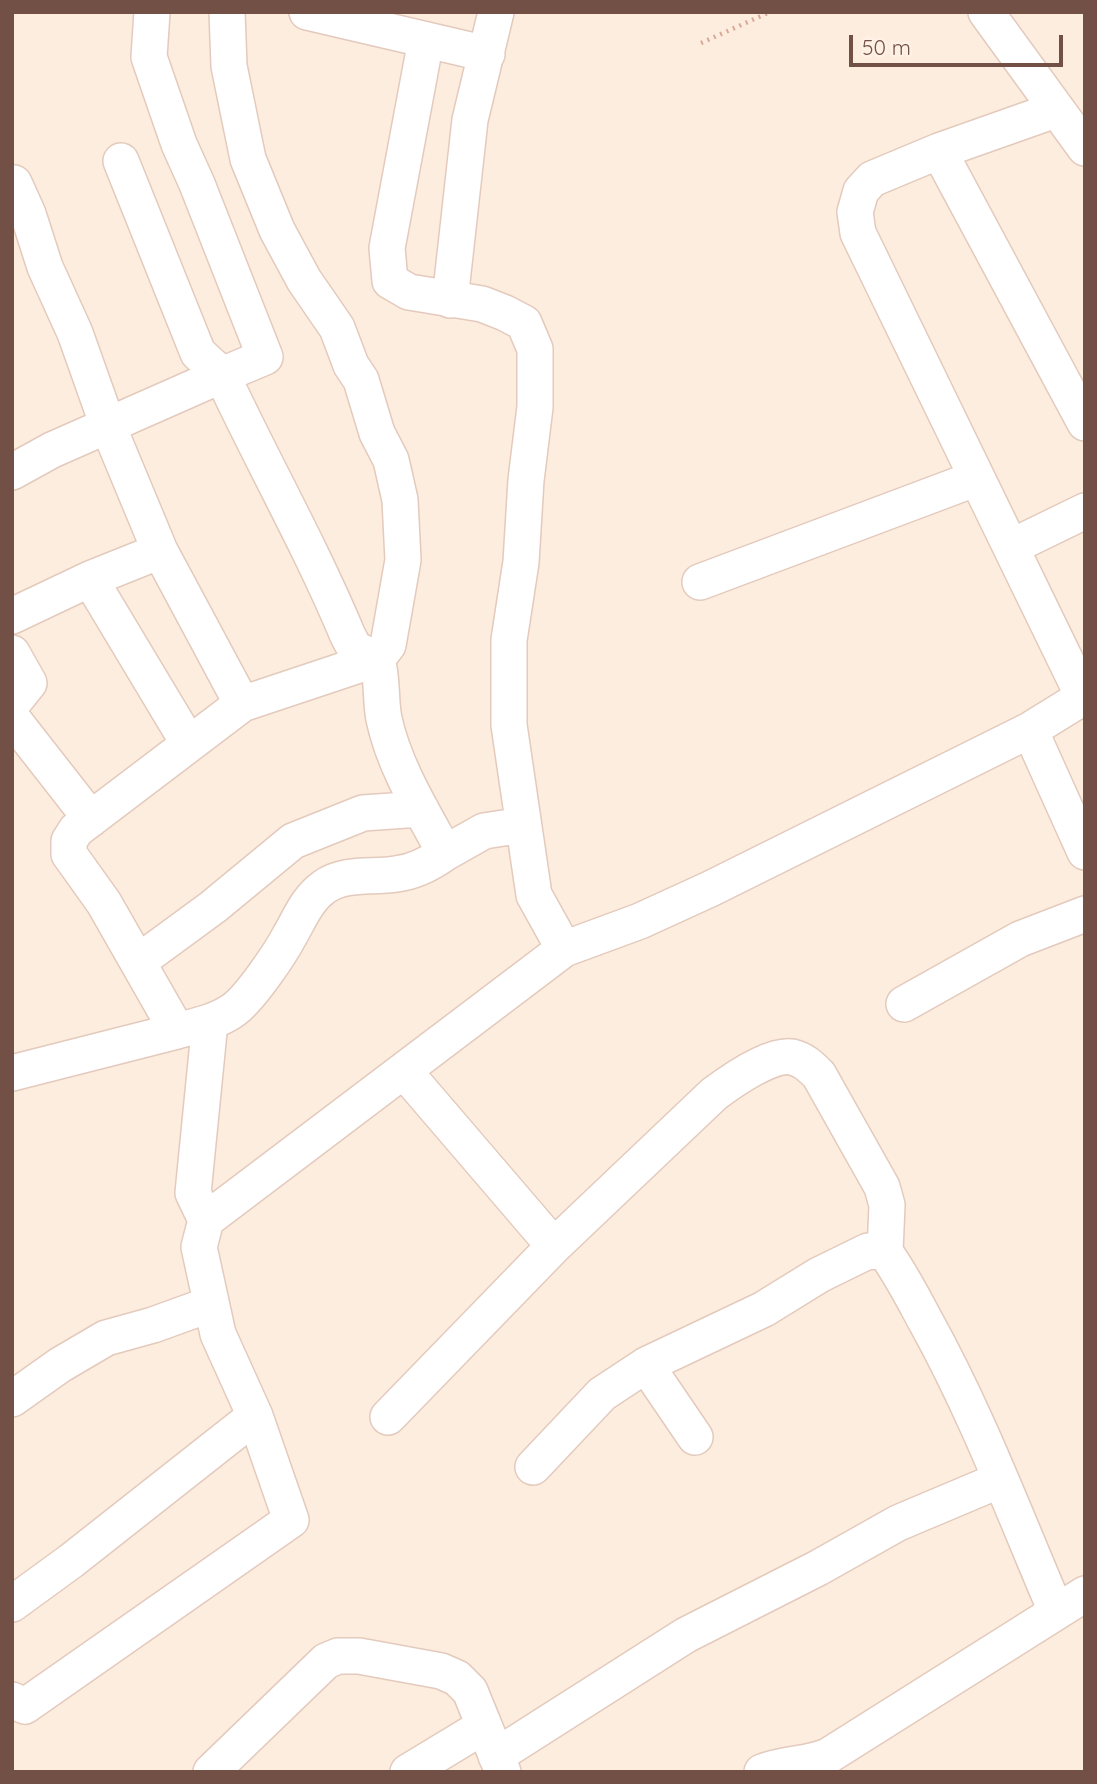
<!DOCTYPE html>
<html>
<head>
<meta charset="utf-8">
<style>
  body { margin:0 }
  #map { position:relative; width:1097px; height:1784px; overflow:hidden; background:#fdedde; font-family:Quicksand,sans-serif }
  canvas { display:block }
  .frame { position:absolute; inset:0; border:14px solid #735046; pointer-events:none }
  .scale { position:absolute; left:849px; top:35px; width:214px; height:32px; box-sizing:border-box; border:4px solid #735046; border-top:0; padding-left:9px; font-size:21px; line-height:24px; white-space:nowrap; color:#735046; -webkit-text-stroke:5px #fff1e5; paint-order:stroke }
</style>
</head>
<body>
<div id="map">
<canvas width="1097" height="1784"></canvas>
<div class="frame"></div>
<div class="scale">50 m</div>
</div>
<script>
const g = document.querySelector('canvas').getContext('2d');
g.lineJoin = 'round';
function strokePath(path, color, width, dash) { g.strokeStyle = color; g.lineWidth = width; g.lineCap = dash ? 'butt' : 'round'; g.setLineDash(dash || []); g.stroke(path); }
const path = new Path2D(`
  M 701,43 L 770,12`);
const minor = new Path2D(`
  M 152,12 L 149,57 L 179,144 L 197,184 L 265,357 L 222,375 C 263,463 311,547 348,636 L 355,649 L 377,659 C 383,679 380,699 384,719 C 394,766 422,811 445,853 L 484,831 L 523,825
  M 307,12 L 487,54
  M 986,12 L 1085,148
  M 426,40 L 387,248 L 390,281 L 409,292 L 482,304 L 505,313 L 524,323 L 535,349 L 535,407 L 526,480 L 521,562 L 509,640 L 509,725 L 534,895 L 564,949
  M 1055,110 L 939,151 L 872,179 L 861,191 L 855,212 L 858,233 L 1083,696
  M 939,151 L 1085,423
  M 450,300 L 470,120 L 496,12
  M 12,472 L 52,450 L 222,375 L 198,353 L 121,161
  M 1011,547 L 1085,511
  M 160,551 L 242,704 L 377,659 L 388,645 L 403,560 L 400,500 L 391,460 L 377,433 L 361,380 L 351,365 L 337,328 L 304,280 L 277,230 L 248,159 L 229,66 L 227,12
  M 90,579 L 189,744
  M 700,582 L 977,478
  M 12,616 L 90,579 L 160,551 L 108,426 L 75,333 L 45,267 L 28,214 L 14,183
  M 12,653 L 29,683 L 12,704
  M 12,718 L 91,819
  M 1030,730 L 1085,852
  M 138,962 L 213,907 L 293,841 L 363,813 L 421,809
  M 904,1004 L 1020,939 L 1085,914
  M 177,1031 C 195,1026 216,1022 232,1011 C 249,1000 280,954 290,935 C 300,918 307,899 324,887 C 345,872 372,878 396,874 C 414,872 431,863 445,853
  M 404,1071 L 554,1246 L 714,1094 C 730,1082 771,1053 792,1057 C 804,1060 810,1066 819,1075 L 882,1187 L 887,1205 L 885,1252
  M 12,1073 L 177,1031 L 104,903 L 69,854 L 69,841 L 76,830 L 242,704
  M 206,1220 L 193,1193 L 210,1022
  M 646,1365 L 695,1437
  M 12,1399 L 60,1365 L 106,1338 L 153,1325 L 211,1304
  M 388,1417 L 554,1246
  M 533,1467 L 602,1394 L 646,1365 L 764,1309 L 819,1275 L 868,1251 L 885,1252 C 901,1274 913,1298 926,1322 C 977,1414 1014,1513 1056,1611
  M 12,1604 L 71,1561 L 255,1416
  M 12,1700 L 25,1706 L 291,1520 L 255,1416 L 218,1334 L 199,1247 L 206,1220 L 564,949 L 640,921 L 710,889 L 1030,730 L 1085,696
  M 496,1756 L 686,1635 L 818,1568 L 898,1523 L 1000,1480
  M 211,1772 L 326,1661 L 338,1656 L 359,1656 L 441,1671 L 457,1678 L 470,1691 L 503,1772
  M 408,1772 L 484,1726
  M 762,1772 C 784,1763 807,1765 828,1756 L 1085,1594`);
strokePath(minor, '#e3cabd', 38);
strokePath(path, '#d8a999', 4.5, [2, 5]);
strokePath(minor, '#fff', 35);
</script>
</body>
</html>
